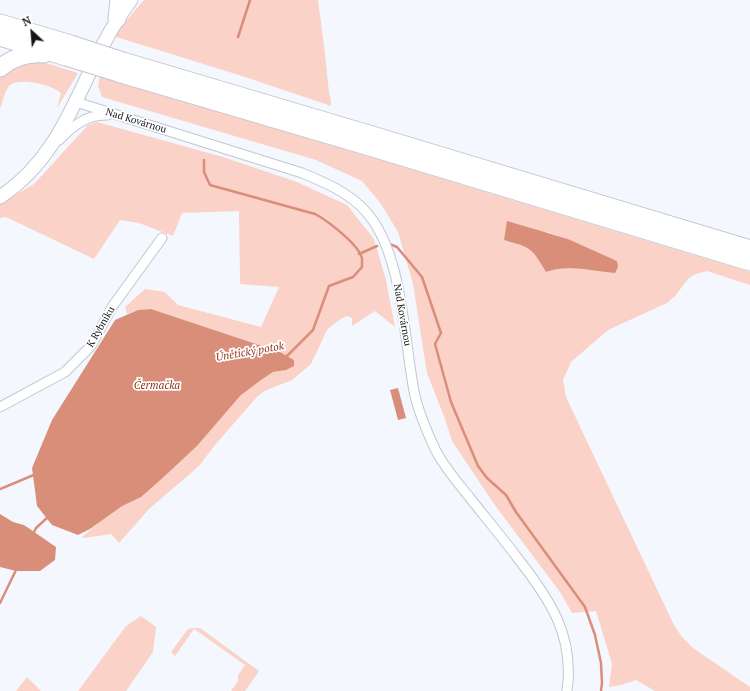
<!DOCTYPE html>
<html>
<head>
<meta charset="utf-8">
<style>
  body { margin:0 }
  #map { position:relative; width:750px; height:691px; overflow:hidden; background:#f4f8fe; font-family:"PT Serif",serif }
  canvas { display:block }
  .north { position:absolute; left:12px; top:12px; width:40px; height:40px; -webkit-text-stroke:3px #fff; paint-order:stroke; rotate:334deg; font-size:11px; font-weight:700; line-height:16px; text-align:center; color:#15181b }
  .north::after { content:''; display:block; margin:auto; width:14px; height:18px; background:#15181b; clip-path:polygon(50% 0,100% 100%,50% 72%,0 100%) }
</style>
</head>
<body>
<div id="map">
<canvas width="750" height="691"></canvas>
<div class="north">N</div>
</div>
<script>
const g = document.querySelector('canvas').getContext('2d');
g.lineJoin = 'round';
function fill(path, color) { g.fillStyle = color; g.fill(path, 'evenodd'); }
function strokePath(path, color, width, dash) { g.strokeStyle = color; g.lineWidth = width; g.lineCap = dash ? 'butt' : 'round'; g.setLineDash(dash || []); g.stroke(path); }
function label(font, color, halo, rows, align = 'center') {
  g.font = font + ' "PT Serif",serif'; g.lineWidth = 3.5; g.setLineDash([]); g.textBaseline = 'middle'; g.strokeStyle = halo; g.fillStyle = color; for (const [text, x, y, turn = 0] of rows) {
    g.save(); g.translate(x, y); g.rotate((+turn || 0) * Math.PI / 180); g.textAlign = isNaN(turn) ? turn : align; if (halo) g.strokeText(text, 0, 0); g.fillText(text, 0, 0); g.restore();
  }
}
const green = new Path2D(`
  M 144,0 L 318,0 L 324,45 L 329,93 L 331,99 L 331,106 L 242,76 L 113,36 Z
  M 36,60 L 78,73 L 57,108 L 61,93 C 53,85 20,77 10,85 C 5,89 3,102 0,108 L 0,75 L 10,67 Z
  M 100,75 L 750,272 L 750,285 L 707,271 L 696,274 L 689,278 L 675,296 L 667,303 L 608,330 L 571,362 L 563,380 L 566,397 L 673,623 L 682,637 L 693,648 L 750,687 L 750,691 L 655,691 L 636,680 L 621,685 L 609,687 L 612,664 L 596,611 L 572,613 L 560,592 L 494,504 L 452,441 L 445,419 L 427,373 L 413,284 L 398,232 L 381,204 L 362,181 L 316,160 L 102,97 L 98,86 ZM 547,232 L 568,239 L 617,261 L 615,273 C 592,271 567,264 546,272 L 534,252 L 527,246 Z
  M 97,122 L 223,157 L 297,182 L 347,205 L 374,239 L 386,280 L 395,327 L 375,311 L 352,326 L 352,318 L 347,316 L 339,320 L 327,330 L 311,364 L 292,380 L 264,391 L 256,398 L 215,445 L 199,466 L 149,509 L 119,543 L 111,534 L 84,538 L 82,537 L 107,516 L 167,474 L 197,446 L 241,395 L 251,386 L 273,372 L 286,370 L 294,360 L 280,352 L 151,309 L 139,310 L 127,314 L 125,307 L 145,289 L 165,292 L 178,305 L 261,327 L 279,287 L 240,284 L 239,211 L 182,213 L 173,236 L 139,223 L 120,220 L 94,259 L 6,217 L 0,218 L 0,204 L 34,184 L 88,125 Z
  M 141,616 L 156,627 L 153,652 L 126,691 L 78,691 L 126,626 Z
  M 194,628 L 200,628 L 259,671 L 245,691 L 231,691 L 238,681 L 238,675 L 245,665 L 194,629 L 175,656 L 171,652 L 188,629 Z
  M 27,677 L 41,691 L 16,691 Z`);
const water = new Path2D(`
  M 507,221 L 568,239 L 617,261 L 618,267 L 615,273 C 592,271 567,264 546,272 C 531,247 532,248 504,240 Z
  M 151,309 L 280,352 L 294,360 L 294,366 L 286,370 L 273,372 L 261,380 L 241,395 L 197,446 L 167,474 L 141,497 L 122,506 L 90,529 L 78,535 L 52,525 L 37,506 L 32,468 L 52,420 L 115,320 L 138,310 Z
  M 398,388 L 406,418 L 398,420 L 390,390 Z
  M 0,514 L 13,522 L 24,525 L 56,547 L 55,560 L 40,571 L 16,571 L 0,567 Z`);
const stream = new Path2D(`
  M 238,37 L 250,0
  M 204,160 L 204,172 L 210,185 L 315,214 C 328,221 358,244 362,258 C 362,260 362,265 362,267 L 353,277 L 329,286 L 313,330 L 287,356 L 284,357
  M 387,243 L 397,247 L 422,277 L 441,333 L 435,344 L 451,402 L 478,466 L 487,478 L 506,495 L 516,512 L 585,607 L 595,635 L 601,663 L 602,683 L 601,691
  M 359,254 L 377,246
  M 0,489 L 36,474
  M 33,534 L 36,528 L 48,517
  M 0,603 L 16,570`);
const street = new Path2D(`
  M 76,102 L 302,173 C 329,184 357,196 374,222 C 403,267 404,338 414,391 C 418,412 427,432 436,451 C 445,468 458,483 470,498 C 485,517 501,536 516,556 C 549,598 575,635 567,691
  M 59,140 C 73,126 87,114 108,115
  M 0,407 L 65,372 L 91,346 L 112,307 L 162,238`);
const secondary = new Path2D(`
  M 0,197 C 73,149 81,65 131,0`);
const highway = new Path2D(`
  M 117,19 L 119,0
  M 0,23 L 71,44
  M 0,37 L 66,57
  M 123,61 L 379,137 L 750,249
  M 0,68 C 13,57 28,53 44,54
  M 118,73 L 373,148 L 750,262`);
const highwayBridge = new Path2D(`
  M 71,44 L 123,61
  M 66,57 L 118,73`);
const streetNames = [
  ["Nad Kovárnou",136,121,17],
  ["Nad Kovárnou",402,315,80],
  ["K Rybníku",101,327,-60]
];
const waterNames = [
  ["Únětický potok",250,352,-10],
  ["Čermačka",157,386]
];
fill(green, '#fad2c7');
fill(water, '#d98e7a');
strokePath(stream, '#d98e7a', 2.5);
strokePath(street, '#c0c7d0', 11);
strokePath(secondary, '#c0c7d0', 15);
strokePath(highway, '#c0c7d0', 19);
strokePath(street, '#fff', 9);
strokePath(secondary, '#fff', 13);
strokePath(highway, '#fff', 17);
strokePath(highwayBridge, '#c0c7d0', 19, []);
strokePath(highwayBridge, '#fff', 17);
label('10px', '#15181b', '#fff', streetNames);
label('italic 11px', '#8d341c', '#fff', waterNames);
</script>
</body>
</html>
